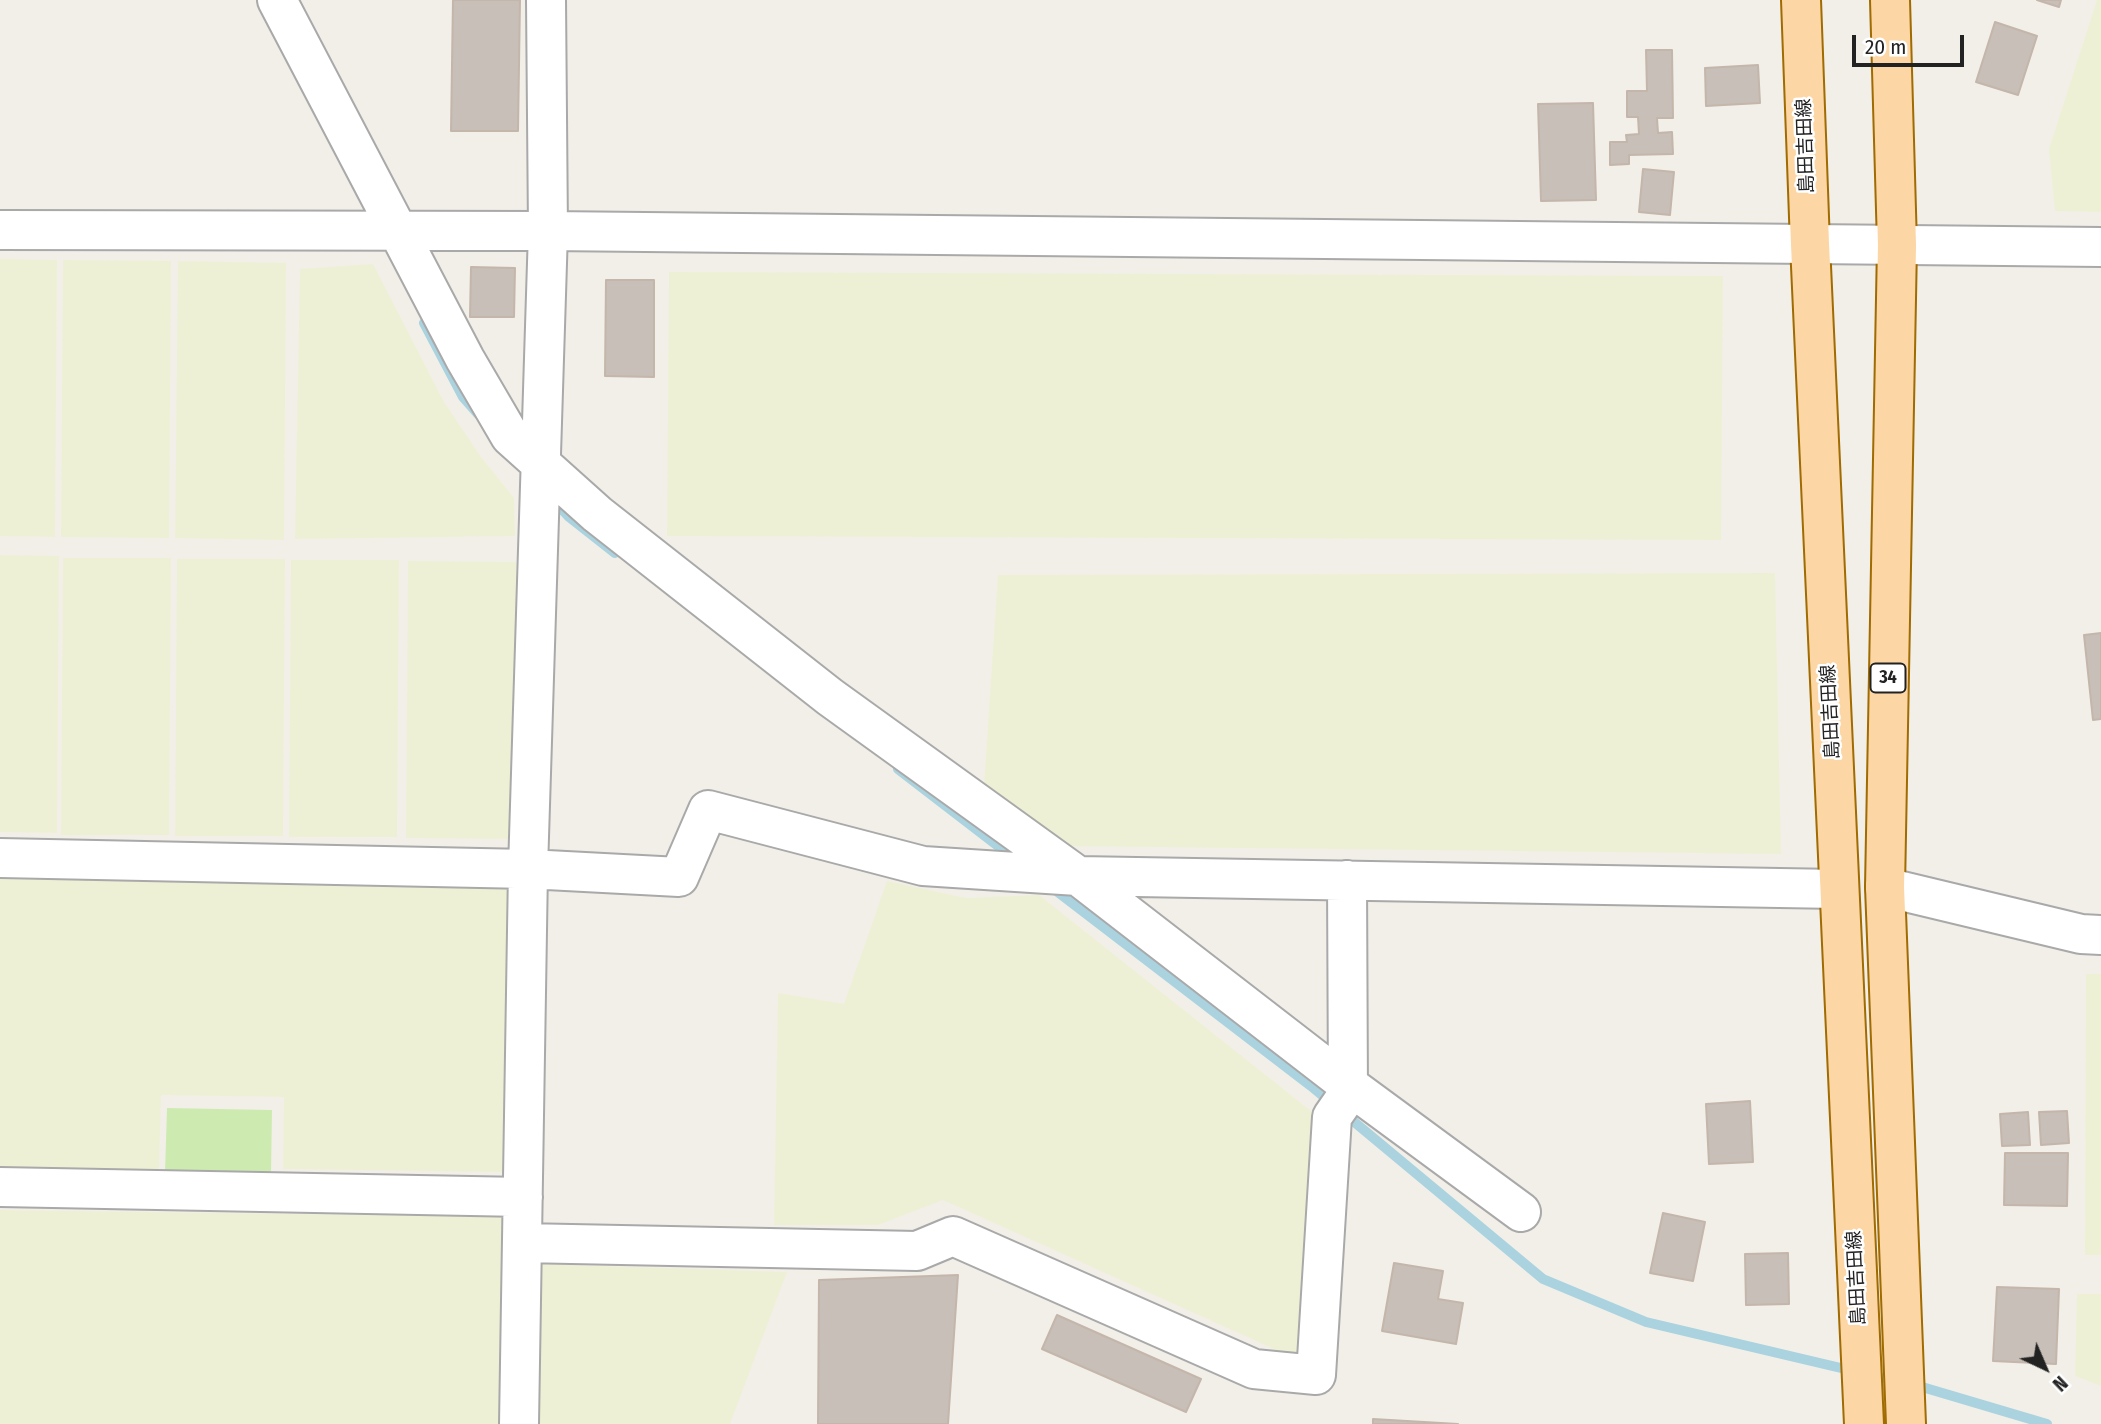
<!DOCTYPE html>
<html>
<head>
<meta charset="utf-8">
<style>
  body { margin:0 }
  #map { position:relative; width:2101px; height:1424px; overflow:hidden; background:#f2efe9; font-family:"Fira Sans Condensed",sans-serif }
  canvas { display:block }
  .north { position:absolute; left:2010px; top:1333px; width:70px; height:70px; -webkit-text-stroke:5px #fff; paint-order:stroke; rotate:136deg; font-size:19px; font-weight:700; line-height:28px; text-align:center; color:#222 }
  .north::after { content:''; display:block; margin:auto; width:24px; height:32px; background:#222; clip-path:polygon(50% 0,100% 100%,50% 72%,0 100%) }
  .scale { position:absolute; left:1852px; top:35px; width:112px; height:32px; box-sizing:border-box; border:4px solid #222; border-top:0; padding-left:9px; font-size:21px; line-height:24px; white-space:nowrap; color:#222; -webkit-text-stroke:5px #fff; paint-order:stroke }
</style>
</head>
<body>
<div id="map">
<canvas width="2101" height="1424"></canvas>
<div class="north">N</div>
<div class="scale">20 m</div>
</div>
<script>
const g = document.querySelector('canvas').getContext('2d');
g.lineJoin = 'round';
function fill(path, color) { g.fillStyle = color; g.fill(path, 'evenodd'); }
function strokePath(path, color, width, dash) { g.strokeStyle = color; g.lineWidth = width; g.lineCap = dash ? 'butt' : 'round'; g.setLineDash(dash || []); g.stroke(path); }
function label(font, color, halo, rows, align = 'center') {
  g.font = font + ' "Fira Sans Condensed","Noto Sans JP",sans-serif'; g.lineWidth = 5; g.setLineDash([]); g.textBaseline = 'middle'; g.strokeStyle = halo; g.fillStyle = color; for (const [text, x, y, turn = 0] of rows) {
    g.save(); g.translate(x, y); g.rotate((+turn || 0) * Math.PI / 180); g.textAlign = isNaN(turn) ? turn : align; if (halo) g.strokeText(text, 0, 0); g.fillText(text, 0, 0); g.restore();
  }
}
const farmland = new Path2D(`
  M 2097,0 L 2101,0 L 2101,212 L 2055,211 L 2049,149 Z
  M 0,259 L 57,260 L 55,537 L 0,536 Z
  M 63,260 L 171,261 L 169,538 L 61,537 Z
  M 178,261 L 286,263 L 284,540 L 175,538 Z
  M 373,264 L 444,402 L 481,457 L 514,498 L 515,536 L 295,539 L 300,269 Z
  M 669,272 L 1723,276 L 1721,540 L 667,536 Z
  M 0,555 L 59,556 L 57,833 L 0,832 Z
  M 63,558 L 171,558 L 169,835 L 61,835 Z
  M 177,559 L 285,559 L 283,836 L 175,836 Z
  M 291,560 L 399,560 L 397,837 L 289,837 Z
  M 408,561 L 516,562 L 513,839 L 406,838 Z
  M 1775,573 L 1781,854 L 1062,846 L 984,785 L 998,575 Z
  M 0,874 L 512,880 L 508,1172 L 283,1169 L 284,1097 L 161,1095 L 159,1172 L 0,1170 Z
  M 887,881 L 966,898 L 1039,895 L 1321,1119 L 1303,1362 L 943,1200 L 878,1225 L 774,1225 L 778,993 L 844,1004 Z
  M 2086,974 L 2101,974 L 2101,1255 L 2085,1255 Z
  M 0,1210 L 510,1217 L 506,1424 L 0,1424 Z
  M 540,1264 L 787,1272 L 730,1424 L 536,1424 Z
  M 2077,1294 L 2101,1294 L 2101,1386 L 2075,1376 Z`);
const grass = new Path2D(`
  M 167,1108 L 272,1110 L 271,1174 L 165,1172 Z`);
const stream = new Path2D(`
  M 424,323 L 463,397 L 478,414
  M 551,497 L 568,516 L 615,553
  M 898,769 L 1015,859
  M 1050,886 L 1311,1086 L 1543,1279 L 1646,1322 L 1896,1381
  M 1912,1384 L 2047,1424`);
const building = new Path2D(`
  M 453,0 L 520,0 L 518,131 L 451,131 Z
  M 2037,0 L 2061,0 L 2059,7 Z
  M 1995,22 L 2037,36 L 2018,95 L 1976,82 Z
  M 1646,50 L 1672,50 L 1673,118 L 1657,118 L 1658,133 L 1672,132 L 1673,154 L 1629,155 L 1629,164 L 1610,165 L 1610,142 L 1627,142 L 1626,135 L 1639,134 L 1638,117 L 1627,117 L 1627,91 L 1647,91 Z
  M 1758,65 L 1760,103 L 1706,106 L 1705,68 Z
  M 1593,103 L 1596,200 L 1541,201 L 1538,104 Z
  M 1643,169 L 1674,172 L 1670,215 L 1639,212 Z
  M 471,267 L 515,268 L 514,317 L 470,317 Z
  M 606,280 L 654,280 L 654,377 L 605,376 Z
  M 2101,633 L 2101,719 L 2093,720 L 2084,635 Z
  M 1750,1101 L 1753,1162 L 1709,1164 L 1706,1104 Z
  M 2067,1111 L 2069,1143 L 2041,1145 L 2039,1112 Z
  M 2028,1112 L 2030,1145 L 2002,1146 L 2000,1114 Z
  M 2005,1153 L 2068,1153 L 2067,1206 L 2004,1205 Z
  M 1663,1213 L 1705,1222 L 1693,1281 L 1650,1273 Z
  M 1788,1253 L 1789,1304 L 1746,1305 L 1745,1254 Z
  M 1394,1263 L 1443,1271 L 1438,1299 L 1463,1303 L 1456,1344 L 1382,1331 Z
  M 958,1275 L 948,1424 L 818,1424 L 819,1280 Z
  M 1997,1287 L 2059,1289 L 2056,1364 L 1993,1361 Z
  M 1057,1315 L 1201,1379 L 1186,1412 L 1042,1349 Z
  M 1373,1419 L 1458,1424 L 1373,1424 Z`);
const minor = new Path2D(`
  M 277,0 L 465,359 L 510,436 L 597,514 L 830,697 L 1078,876 L 1347,1084 L 1521,1212
  M 0,230 L 548,231 L 2101,247
  M 0,858 L 528,869 L 679,877 L 708,810 L 923,866 L 1078,876 L 1838,889
  M 1885,887 L 2081,934 L 2101,935
  M 0,1187 L 523,1197
  M 522,1243 L 917,1251 L 953,1236 L 1254,1369 L 1316,1375 L 1332,1117 L 1348,1094 L 1347,880
  M 519,1424 L 528,869 L 548,231 L 546,0`);
const major = new Path2D(`
  M 1801,0 L 1810,244 L 1864,1424
  M 1890,0 L 1897,245 L 1885,887 L 1906,1424`);
const shields = [
  [1888,678,35]
];
const shieldNames = [
  ["34",1888,678]
];
const streetNames = [
  ["島田吉田線",1806,146,-92],
  ["島田吉田線",1831,712,-93],
  ["島田吉田線",1857,1278,-93]
];
fill(farmland, '#eef0d5');
fill(grass, '#cdebb0');
strokePath(stream, '#aad3df', 10);
fill(building, '#c7bfb8');
strokePath(building, '#c4b6ab', 2);
strokePath(minor, '#a9a9a9', 42);
strokePath(major, '#a06b00', 42);
strokePath(minor, '#fff', 38);
strokePath(major, '#fcd6a4', 38);
for (const [x, y, w] of shields) { const box = new Path2D(); box.roundRect(x - w / 2, y - 14.5, w, 29, 5); g.fillStyle = '#fff'; g.fill(box); strokePath(box, '#222', 2); }
label('bold 18px', '#222', null, shieldNames);
label('19px', '#222', '#fff', streetNames);
</script>
</body>
</html>
